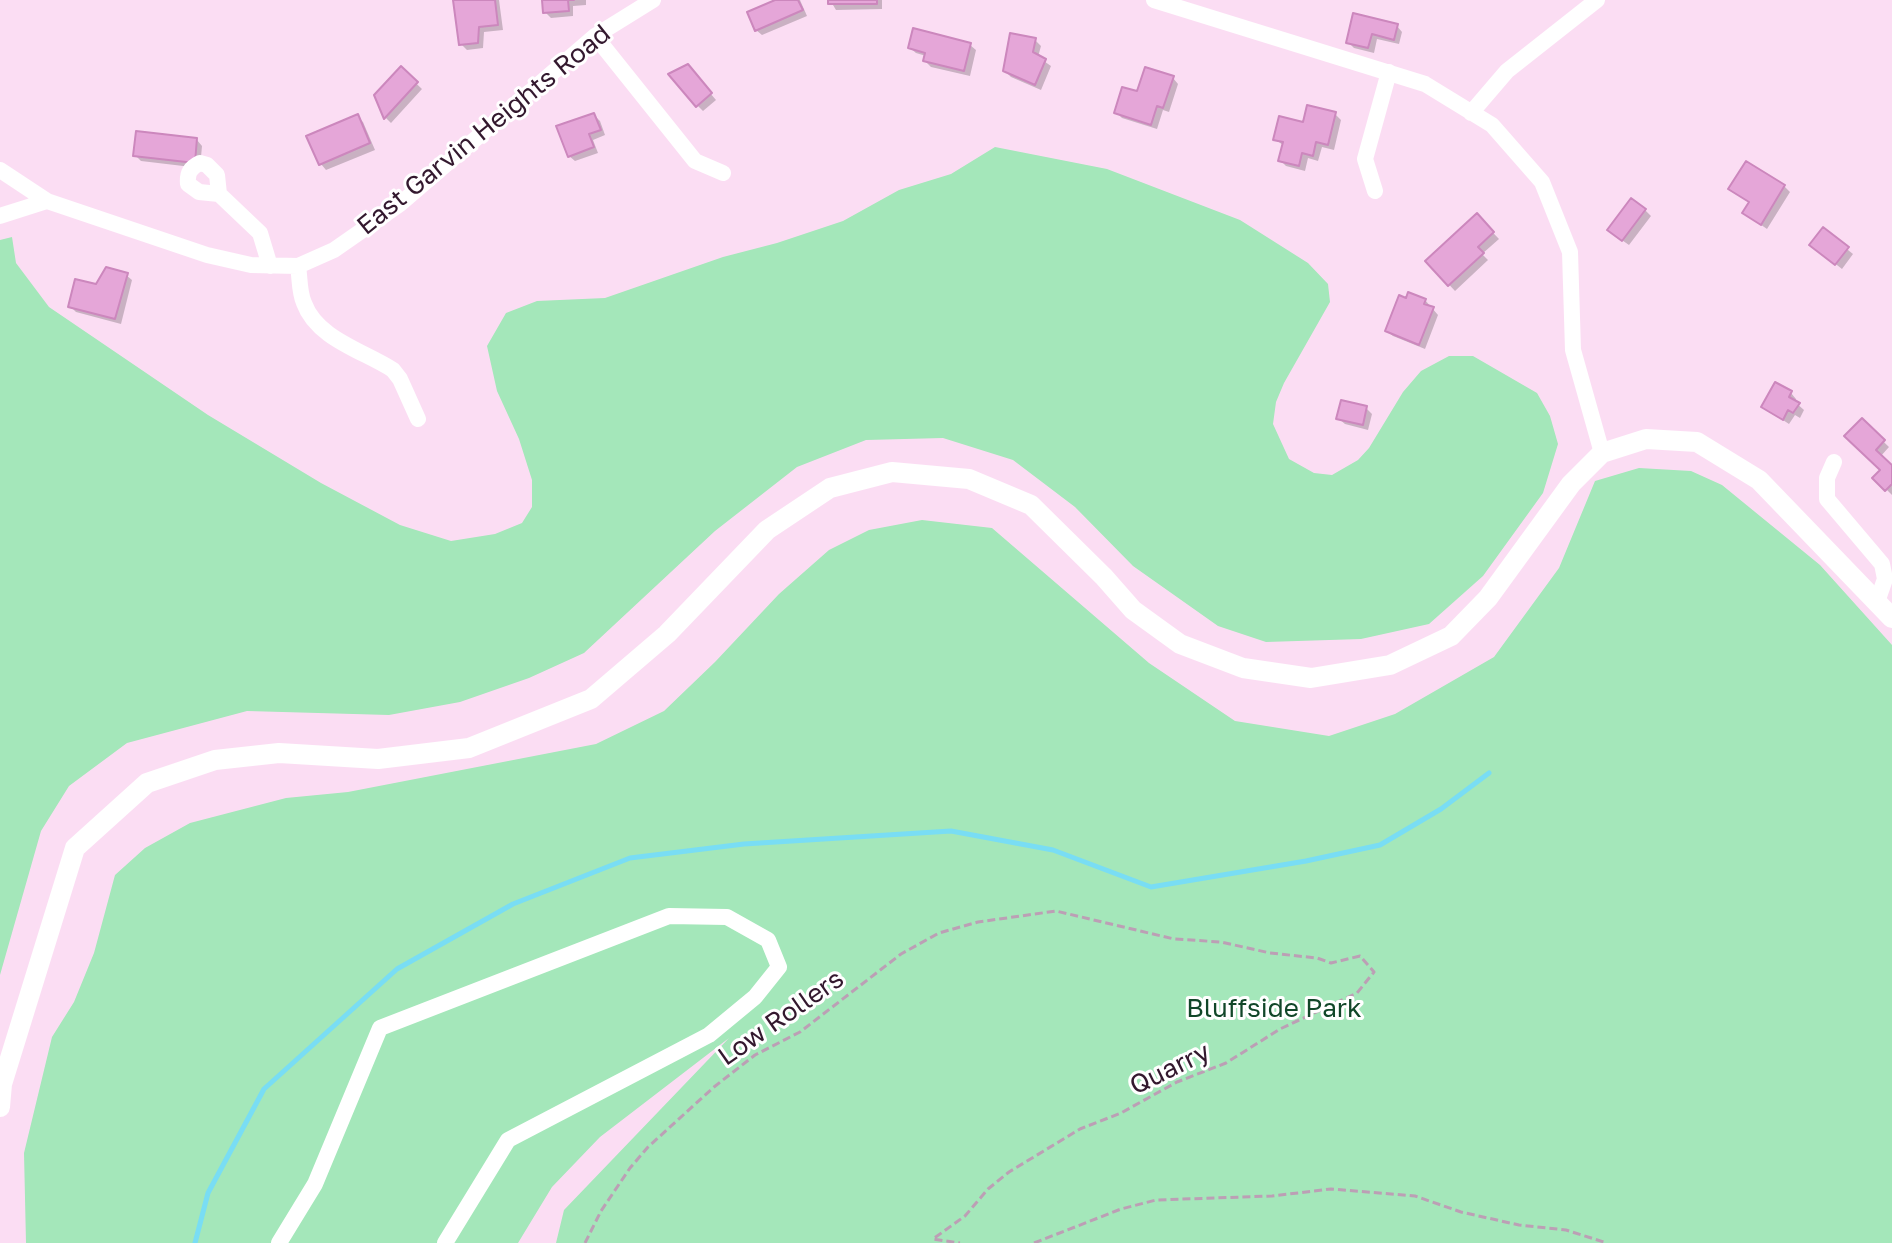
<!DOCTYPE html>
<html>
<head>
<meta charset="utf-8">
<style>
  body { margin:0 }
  canvas { display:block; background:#fbddf3 }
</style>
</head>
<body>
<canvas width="1892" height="1243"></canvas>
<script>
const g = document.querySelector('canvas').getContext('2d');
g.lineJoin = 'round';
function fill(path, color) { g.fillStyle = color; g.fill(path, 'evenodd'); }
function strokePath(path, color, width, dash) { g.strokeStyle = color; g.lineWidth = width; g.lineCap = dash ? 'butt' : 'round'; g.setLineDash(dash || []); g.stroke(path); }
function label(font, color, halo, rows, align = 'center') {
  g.font = font + ' "Golos Text",sans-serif'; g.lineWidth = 6; g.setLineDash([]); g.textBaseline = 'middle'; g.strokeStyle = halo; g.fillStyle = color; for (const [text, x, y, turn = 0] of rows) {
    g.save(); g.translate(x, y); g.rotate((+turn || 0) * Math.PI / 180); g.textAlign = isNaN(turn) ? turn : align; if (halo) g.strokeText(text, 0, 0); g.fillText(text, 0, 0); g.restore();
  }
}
const green = new Path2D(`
  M 995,147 L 1107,169 L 1240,220 L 1308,263 L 1328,284 L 1330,302 L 1284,383 L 1276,402 L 1273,424 L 1289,459 L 1314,473 L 1332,475 L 1358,460 L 1369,448 L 1403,392 L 1421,371 L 1449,356 L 1473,356 L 1537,393 L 1550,416 L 1558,444 L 1543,493 L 1483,576 L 1429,624 L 1361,639 L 1266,642 L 1218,626 L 1133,566 L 1075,507 L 1013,460 L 943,438 L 866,440 L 797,467 L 715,531 L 584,653 L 529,678 L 460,702 L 389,715 L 247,711 L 127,743 L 69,786 L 41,831 L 0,975 L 0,240 L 12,237 L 16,263 L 49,307 L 208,415 L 321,483 L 400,525 L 451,541 L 495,534 L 522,523 L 532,507 L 532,480 L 519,439 L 497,391 L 487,346 L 506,313 L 537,301 L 605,298 L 723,257 L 777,243 L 843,221 L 899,190 L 951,174 Z
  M 1639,468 L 1691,471 L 1722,485 L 1820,565 L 1892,645 L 1892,1243 L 556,1243 L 564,1210 L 729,1038 L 600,1137 L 552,1187 L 518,1243 L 26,1243 L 24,1153 L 52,1037 L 74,1002 L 94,953 L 115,875 L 145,848 L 190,823 L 286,798 L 348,792 L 596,744 L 664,711 L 715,662 L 779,594 L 829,550 L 869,530 L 922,520 L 992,528 L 1149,663 L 1235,721 L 1329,736 L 1395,714 L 1494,657 L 1559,568 L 1595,481 Z`);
const shadow = new Path2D(`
  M 455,0 L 499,0 L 503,30 L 484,32 L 483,48 L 467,50 L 461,44 Z
  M 544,0 L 586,0 L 586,5 L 573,6 L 573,16 L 551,18 L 545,12 Z
  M 780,0 L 800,0 L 807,16 L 762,35 L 756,30 Z
  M 830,0 L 882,0 L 882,9 L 836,10 Z
  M 1355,16 L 1397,26 L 1402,32 L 1399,44 L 1377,39 L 1374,53 L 1354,48 L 1348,42 Z
  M 1035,40 L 1041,46 L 1038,57 L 1051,66 L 1041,90 L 1011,77 L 1005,71 Z
  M 970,45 L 976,50 L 970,76 L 931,67 L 925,61 L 926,56 L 916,53 L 910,48 Z
  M 401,69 L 422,89 L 391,123 L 386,118 L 376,95 Z
  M 693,73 L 716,100 L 703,111 L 697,105 Z
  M 1173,78 L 1178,84 L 1169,112 L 1163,110 L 1157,129 L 1122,118 L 1116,112 L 1138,94 Z
  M 1335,114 L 1341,120 L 1334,150 L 1322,147 L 1318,161 L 1308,158 L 1305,171 L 1286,166 L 1280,160 L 1284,146 L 1275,139 L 1304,124 Z
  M 594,115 L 600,121 L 605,135 L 593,140 L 598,153 L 575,161 L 569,156 Z
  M 357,117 L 363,122 L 375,150 L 326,170 L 321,164 Z
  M 197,140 L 202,146 L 200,168 L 141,161 L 135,155 Z
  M 1784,186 L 1790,192 L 1767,229 L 1744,213 L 1750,203 L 1731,189 Z
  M 1645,210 L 1651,216 L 1629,245 L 1616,236 Z
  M 1477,216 L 1499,239 L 1482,254 L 1488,260 L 1455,291 L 1427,261 Z
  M 1823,230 L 1853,254 L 1842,269 L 1818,250 Z
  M 126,275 L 132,280 L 121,324 L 76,312 L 70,306 L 97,287 Z
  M 1425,300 L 1438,315 L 1425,349 L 1393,336 L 1387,331 Z
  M 1791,393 L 1796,399 L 1795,402 L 1804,410 L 1800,418 L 1795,415 L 1789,424 L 1763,407 Z
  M 1366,408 L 1372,414 L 1368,430 L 1345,424 L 1339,419 Z
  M 1862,421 L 1889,447 L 1880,457 L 1892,468 L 1892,495 L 1875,478 L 1882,470 Z`);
const stream = new Path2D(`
  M 195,1243 L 208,1193 L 264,1089 L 397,969 L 513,904 L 630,858 L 744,844 L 951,831 L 1053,850 L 1151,887 L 1306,861 L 1380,845 L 1441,809 L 1489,773`);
const building = new Path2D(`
  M 453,0 L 495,0 L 498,25 L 479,27 L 478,43 L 459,45 Z
  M 542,0 L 574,0 L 568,0 L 569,11 L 543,13 Z
  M 775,0 L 798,0 L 803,10 L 755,31 L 747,12 Z
  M 828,0 L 877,0 L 877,4 L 828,4 Z
  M 1353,13 L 1398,24 L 1394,40 L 1372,34 L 1368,48 L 1346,43 Z
  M 913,28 L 971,43 L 964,71 L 923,61 L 925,53 L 908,48 Z
  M 1010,33 L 1036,38 L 1033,52 L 1046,59 L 1035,85 L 1003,71 Z
  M 688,64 L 712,93 L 696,107 L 668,74 Z
  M 401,66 L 418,82 L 384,119 L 374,95 Z
  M 1145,67 L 1174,76 L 1163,108 L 1157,106 L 1151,125 L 1114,113 L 1122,87 L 1137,91 Z
  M 1307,105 L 1336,112 L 1328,145 L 1316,142 L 1313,156 L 1302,153 L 1299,166 L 1278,161 L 1283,142 L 1273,140 L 1279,116 L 1303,122 Z
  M 594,113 L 601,130 L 589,134 L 594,147 L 568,157 L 556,126 Z
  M 358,114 L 370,143 L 319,165 L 306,136 Z
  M 136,131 L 197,138 L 195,163 L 133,156 Z
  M 1746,161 L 1785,185 L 1761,225 L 1742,213 L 1749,202 L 1728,189 Z
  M 1631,198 L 1646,209 L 1622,241 L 1607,230 Z
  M 1477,213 L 1494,232 L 1478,247 L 1484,253 L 1448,286 L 1425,261 Z
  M 1823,227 L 1849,247 L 1835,265 L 1809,245 Z
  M 106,267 L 128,273 L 115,319 L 68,307 L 75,279 L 96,284 Z
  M 1408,292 L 1426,299 L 1424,304 L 1434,307 L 1419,345 L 1385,331 L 1399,295 L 1406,298 Z
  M 1775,382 L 1792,391 L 1789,397 L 1800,403 L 1793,413 L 1788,410 L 1783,420 L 1761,407 Z
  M 1341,400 L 1367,406 L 1363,425 L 1336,419 Z
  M 1862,418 L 1885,440 L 1876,450 L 1892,465 L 1892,484 L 1885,491 L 1872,478 L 1880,470 L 1844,436 Z`);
const path = new Path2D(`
  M 585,1243 L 601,1211 L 630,1168 L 648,1147 L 714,1087 L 755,1055 L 800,1032 L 901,954 L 939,933 L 978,922 L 1056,911 L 1174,939 L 1221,942 L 1270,953 L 1317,958 L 1331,963 L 1360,956 L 1374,972 L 1357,993 L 1280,1029 L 1226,1063 L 1177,1082 L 1121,1113 L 1080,1129 L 1009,1172 L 988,1189 L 965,1216 L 933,1239 L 960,1243
  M 1034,1243 L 1121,1209 L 1156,1200 L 1272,1196 L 1331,1189 L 1415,1196 L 1461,1212 L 1519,1225 L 1566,1230 L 1607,1243`);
const minor = new Path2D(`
  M 1154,0 L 1425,84 L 1492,125 L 1542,182 L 1570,252 L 1573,350 L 1602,453
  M 595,36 L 695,161 L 723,173
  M 1471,113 L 1507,71 L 1597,0
  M 200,163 L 207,165 L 217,175 L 219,194 L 199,192 L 188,184 C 187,173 190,168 200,163 Z
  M 0,170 L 47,201 L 207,255 L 251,265 L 298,266 L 334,250 L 400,204 L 595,36 L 653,0
  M 1375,191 L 1365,159 L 1389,72
  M 219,194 L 260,233 L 270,266
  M 0,216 L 47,201
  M 298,266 C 300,278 299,292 304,303 C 317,339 364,351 393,370 L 400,379 L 418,419
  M 1834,462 L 1827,478 L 1827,499 L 1882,564 L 1885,579 L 1877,602
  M 279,1243 L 315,1184 L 380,1028 L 669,916 L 727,917 L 768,940 L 779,967 L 755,997 L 709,1035 L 508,1140 L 445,1243`);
const major = new Path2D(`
  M 0,1107 L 2,1084 L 75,848 L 147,783 L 215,760 L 279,753 L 378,759 L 469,748 L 591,699 L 667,634 L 767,530 L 830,488 L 892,472 L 969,479 L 1031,505 L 1104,577 L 1133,610 L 1180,644 L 1243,668 L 1311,678 L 1390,665 L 1451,636 L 1488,598 L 1571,484 L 1602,453 L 1646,439 L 1697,442 L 1759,480 L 1892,618`);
const streetNames = [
  ["East Garvin Heights Road",484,130,-39],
  ["Low Rollers",781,1018,-35],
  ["Quarry",1170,1069,-26]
];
const parkNames = [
  ["Bluffside Park",1274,1009]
];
fill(green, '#a4e7ba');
fill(shadow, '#0003');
strokePath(stream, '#79ddf4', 5);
fill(building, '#e5a6d8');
strokePath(building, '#cc87bd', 2);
strokePath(path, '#bc9fb5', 3, [8, 4]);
strokePath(minor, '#fff', 16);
strokePath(major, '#fff', 20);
label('26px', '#33182e', '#fff', streetNames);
label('26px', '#114729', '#fff', parkNames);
</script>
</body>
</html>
